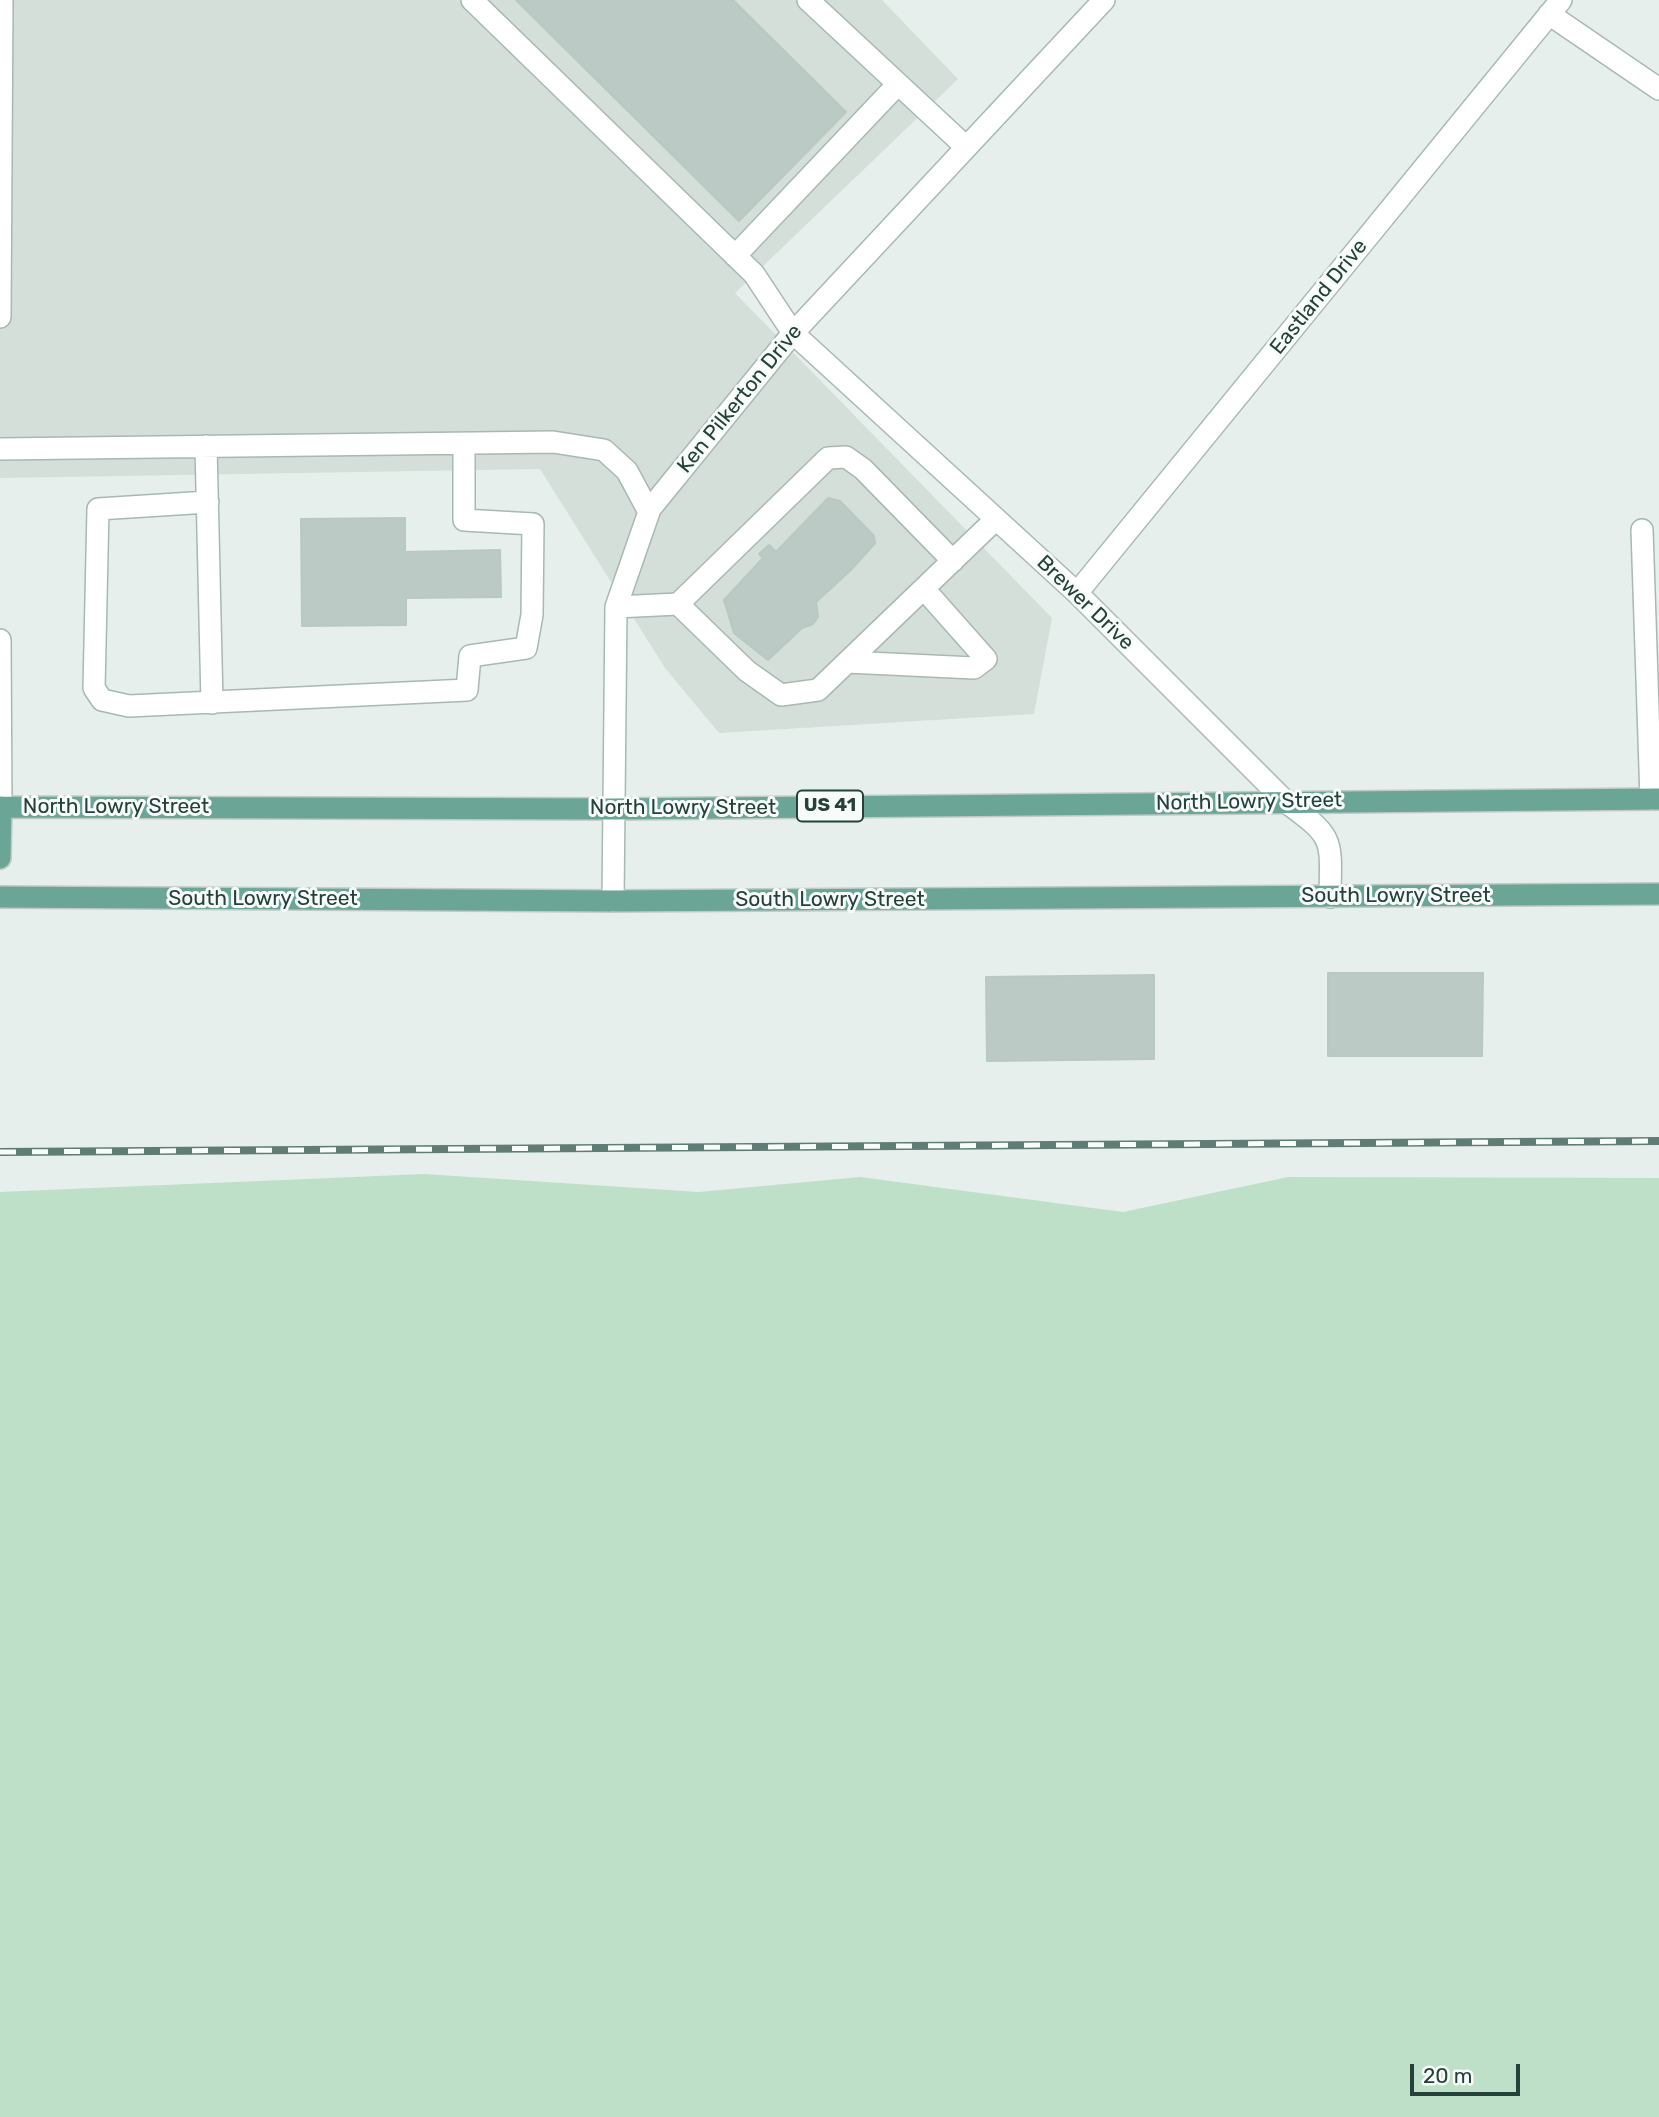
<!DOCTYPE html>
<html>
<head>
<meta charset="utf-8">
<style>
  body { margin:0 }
  #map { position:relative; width:1659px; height:2117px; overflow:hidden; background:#e6efeb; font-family:Rubik,sans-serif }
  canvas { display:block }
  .scale { position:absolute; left:1410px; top:2064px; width:110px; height:32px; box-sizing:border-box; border:4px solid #24423a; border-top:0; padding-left:9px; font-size:21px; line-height:24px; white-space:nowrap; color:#24423a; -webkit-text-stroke:5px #f7fbf9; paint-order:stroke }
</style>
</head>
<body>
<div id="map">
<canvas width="1659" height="2117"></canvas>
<div class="scale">20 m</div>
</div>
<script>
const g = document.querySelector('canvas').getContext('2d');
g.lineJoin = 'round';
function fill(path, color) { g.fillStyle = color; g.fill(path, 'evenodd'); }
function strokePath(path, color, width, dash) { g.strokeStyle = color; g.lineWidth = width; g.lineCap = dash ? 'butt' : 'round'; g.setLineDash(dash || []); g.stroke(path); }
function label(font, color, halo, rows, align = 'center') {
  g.font = font + ' Rubik,sans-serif'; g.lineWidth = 6; g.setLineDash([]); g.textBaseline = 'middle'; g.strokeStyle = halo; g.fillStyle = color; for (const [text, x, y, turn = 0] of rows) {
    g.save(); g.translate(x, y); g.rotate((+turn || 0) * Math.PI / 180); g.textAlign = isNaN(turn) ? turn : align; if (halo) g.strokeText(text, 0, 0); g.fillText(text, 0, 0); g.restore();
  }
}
const built = new Path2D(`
  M 0,0 L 882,0 L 958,79 L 735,293 L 1052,618 L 1034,714 L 719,733 L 665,668 L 540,469 L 0,478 Z`);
const green = new Path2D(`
  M 424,1174 L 699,1192 L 860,1177 L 1123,1212 L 1288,1177 L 1659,1178 L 1659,2117 L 0,2117 L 0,1192 Z`);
const building = new Path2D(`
  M 516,0 L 733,0 L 846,112 L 739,221 Z
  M 828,498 L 840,501 L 874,536 L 875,543 L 852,569 L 816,602 L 818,617 L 813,624 L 802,628 L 768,660 L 734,633 L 724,600 L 763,558 L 759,554 L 769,545 L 776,552 Z
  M 405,518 L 405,552 L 500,550 L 501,597 L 406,598 L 406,625 L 302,626 L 301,519 Z
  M 1328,973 L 1483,973 L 1482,1056 L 1328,1056 Z
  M 1154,975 L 1154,1059 L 987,1061 L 986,977 Z`);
const minor = new Path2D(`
  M 472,0 L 754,274 L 793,333 L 1077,593 L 1286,802 C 1335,838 1331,838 1330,897
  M 808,0 L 966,147
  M 1549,14 L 1659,89
  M 735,256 L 898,84
  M 0,317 L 2,0
  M 206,446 L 212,703
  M 0,449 L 553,442 L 604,450 L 627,471 L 649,512
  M 208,502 L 98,509 L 94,688 L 102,700 L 129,706 L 467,690 L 470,656 L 526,648 L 532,615 L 533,524 L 464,520 L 464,444
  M 1642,530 L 1651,799
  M 1077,593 L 1561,0
  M 678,604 L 747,671 L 781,695 L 818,690 L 996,519
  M 616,607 L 678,604 L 828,458 L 846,457 L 863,469 L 953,561
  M 0,640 L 1,807
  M 847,662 L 974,668 L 986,659 L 924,589
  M 613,901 L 616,607 L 650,509 L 793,333 L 1104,0`);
const major = new Path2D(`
  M 0,807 L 613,809 L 1659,799
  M 0,858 L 1,807
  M 0,897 L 613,901 L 1659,894`);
const rail = new Path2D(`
  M 0,1152 L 1659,1141`);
const shields = [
  [830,806,66]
];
const shieldNames = [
  ["US 41",830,806]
];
const streetNames = [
  ["Eastland Drive",1319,297,-51],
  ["Ken Pilkerton Drive",740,399,-51],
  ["Brewer Drive",1085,603,44],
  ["North Lowry Street",1249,802,-1],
  ["North Lowry Street",116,807],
  ["North Lowry Street",683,808],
  ["South Lowry Street",1396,896],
  ["South Lowry Street",263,899],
  ["South Lowry Street",830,900]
];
fill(built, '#d4dfda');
fill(green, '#bfe0c8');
fill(building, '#bbcac4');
strokePath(building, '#b8c9c2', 2);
strokePath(minor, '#a8b8b2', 24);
strokePath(major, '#c2cac8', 24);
strokePath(minor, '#fff', 21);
strokePath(major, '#6aa596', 21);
strokePath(rail, '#5f7d75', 8);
strokePath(rail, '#f7fbf9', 5, [16]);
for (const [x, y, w] of shields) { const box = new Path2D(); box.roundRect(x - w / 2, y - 15.5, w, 31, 5); g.fillStyle = '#f7fbf9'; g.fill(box); strokePath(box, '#24423a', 2); }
label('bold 19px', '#24423a', null, shieldNames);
label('21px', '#24423a', '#f7fbf9', streetNames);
</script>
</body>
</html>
